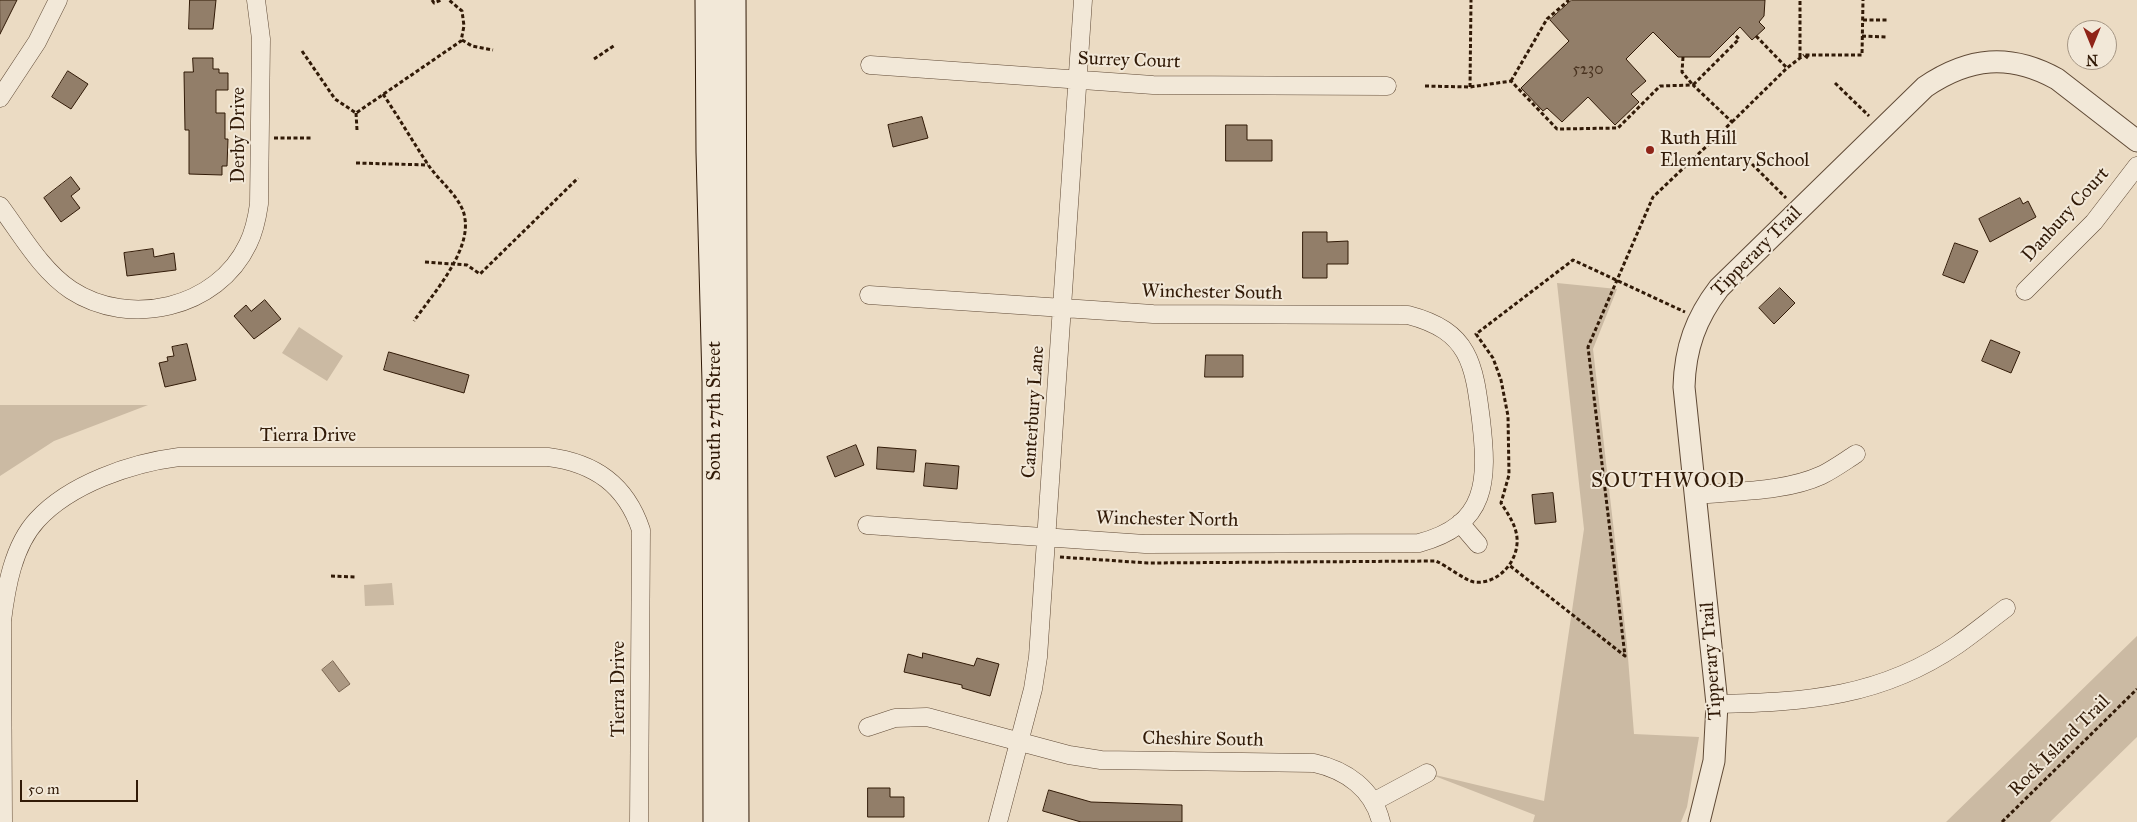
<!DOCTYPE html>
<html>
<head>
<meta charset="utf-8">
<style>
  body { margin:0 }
  #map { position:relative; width:2137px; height:822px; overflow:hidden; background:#ebdbc3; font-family:"IM FELL Great Primer",serif }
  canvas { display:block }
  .north { position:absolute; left:2067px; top:20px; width:50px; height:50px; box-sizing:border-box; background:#f2e8d8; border:1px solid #a59684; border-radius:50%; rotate:180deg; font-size:14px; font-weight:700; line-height:20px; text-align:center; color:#311a07 }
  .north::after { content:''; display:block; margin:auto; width:18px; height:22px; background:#8f2418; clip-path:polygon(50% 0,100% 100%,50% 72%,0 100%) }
  .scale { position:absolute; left:20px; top:780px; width:118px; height:22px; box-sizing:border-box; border:2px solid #311a07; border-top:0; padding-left:6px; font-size:15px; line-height:18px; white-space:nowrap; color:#311a07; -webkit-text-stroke:4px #f2e8d8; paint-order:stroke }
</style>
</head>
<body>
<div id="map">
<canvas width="2137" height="822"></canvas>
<div class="north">N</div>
<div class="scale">50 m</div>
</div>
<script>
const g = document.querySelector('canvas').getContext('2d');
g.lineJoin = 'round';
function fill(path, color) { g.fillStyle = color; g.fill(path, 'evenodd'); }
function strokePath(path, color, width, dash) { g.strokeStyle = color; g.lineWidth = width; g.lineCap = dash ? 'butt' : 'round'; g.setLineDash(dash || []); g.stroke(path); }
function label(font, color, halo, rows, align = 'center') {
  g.font = font + ' "IM FELL Great Primer",serif'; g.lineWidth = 4; g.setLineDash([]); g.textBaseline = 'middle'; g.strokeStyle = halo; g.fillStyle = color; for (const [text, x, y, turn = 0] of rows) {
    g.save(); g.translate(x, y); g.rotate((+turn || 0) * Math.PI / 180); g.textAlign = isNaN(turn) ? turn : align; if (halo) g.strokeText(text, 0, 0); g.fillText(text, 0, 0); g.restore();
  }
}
const green = new Path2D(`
  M 1557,283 L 1617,289 L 1593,349 L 1627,645 L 1634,734 L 1699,737 L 1687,807 L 1681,822 L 1533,822 L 1535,815 L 1427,773 L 1544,801 L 1584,529 Z
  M 299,327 L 343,356 L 327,381 L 282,353 Z
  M 0,405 L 148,405 L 54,441 L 0,476 Z
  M 392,583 L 394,605 L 365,606 L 364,585 Z
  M 2137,636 L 2137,737 L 2050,822 L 1946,822 Z`);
const water = new Path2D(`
  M 333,661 L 350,684 L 339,692 L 322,670 Z`);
const building = new Path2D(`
  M 0,0 L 17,0 L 0,34 Z
  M 190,0 L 216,0 L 213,29 L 189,29 Z
  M 1572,0 L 1765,0 L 1764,16 L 1759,22 L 1765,28 L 1752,40 L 1740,27 L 1710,57 L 1678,57 L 1653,32 L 1626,59 L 1646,81 L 1631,94 L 1639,102 L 1615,125 L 1588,97 L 1562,122 L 1547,108 L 1543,111 L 1521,88 L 1569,41 L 1550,20 Z
  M 193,58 L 213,58 L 213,69 L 219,69 L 219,73 L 228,73 L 228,90 L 216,90 L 216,113 L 225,113 L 225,139 L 228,139 L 227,166 L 222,166 L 222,175 L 189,174 L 189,130 L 185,130 L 184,72 L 193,72 Z
  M 68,71 L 88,84 L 71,109 L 52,97 Z
  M 922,117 L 928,138 L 893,147 L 888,125 Z
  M 1226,125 L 1247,125 L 1247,140 L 1272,140 L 1272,161 L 1226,161 Z
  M 71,177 L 80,189 L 71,196 L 80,208 L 61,222 L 44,198 Z
  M 2020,198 L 2023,204 L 2028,201 L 2036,217 L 1990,242 L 1979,219 Z
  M 1303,232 L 1327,232 L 1327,242 L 1348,241 L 1348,264 L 1327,264 L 1327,278 L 1303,278 Z
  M 1955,243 L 1978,251 L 1964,283 L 1943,275 Z
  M 153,249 L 154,257 L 174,253 L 176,270 L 127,276 L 124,253 Z
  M 1780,288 L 1795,303 L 1774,324 L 1759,308 Z
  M 265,300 L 281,319 L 254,339 L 234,316 L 246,305 L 251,311 Z
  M 1991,340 L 2020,352 L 2011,373 L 1982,361 Z
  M 187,344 L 196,380 L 165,387 L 159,363 L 168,361 L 167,357 L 174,356 L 172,347 Z
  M 389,352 L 469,375 L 464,393 L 384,370 Z
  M 1206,355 L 1243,355 L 1243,377 L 1205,377 Z
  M 856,445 L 864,465 L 835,477 L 827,457 Z
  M 878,447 L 916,450 L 914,472 L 877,469 Z
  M 926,463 L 959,466 L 957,489 L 924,486 Z
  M 1553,493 L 1556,522 L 1535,524 L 1532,495 Z
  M 923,653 L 974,666 L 977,658 L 999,664 L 990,696 L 962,688 L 962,685 L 904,672 L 908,654 L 922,658 Z
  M 868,788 L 890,788 L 890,797 L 904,797 L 904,817 L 868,817 Z
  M 1049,790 L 1091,802 L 1182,805 L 1182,822 L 1081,822 L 1043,811 Z`);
const path = new Path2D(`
  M 432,0 L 434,3 L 441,0
  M 1863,20 L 1887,20
  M 1756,36 L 1787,68
  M 1862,36 L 1887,37
  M 462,40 L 472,46 L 493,50
  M 302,51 L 335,99 L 356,113 L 461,41 L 464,26 L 462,11 L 449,0
  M 1683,57 L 1682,72 L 1693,85 L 1739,39 L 1734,34
  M 1800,57 L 1800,0
  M 1808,58 L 1804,55 L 1862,55 L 1863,0
  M 594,59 L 615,45
  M 1511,81 L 1547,19 L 1569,0
  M 1835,83 L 1869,116
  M 1425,86 L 1470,87 L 1511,81 L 1557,129 L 1618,128 L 1660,86 L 1693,85 L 1732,122 L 1653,197 L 1588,347 L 1625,656 L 1509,565
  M 1470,87 L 1471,0
  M 383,94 C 399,118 413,142 429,166 C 440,182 463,199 465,219 C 470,253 432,295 414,321
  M 356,113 L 357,130
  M 1732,122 L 1787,68 L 1804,55
  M 274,138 L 311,138
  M 356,163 L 428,165
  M 1752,164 L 1786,198
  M 425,262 L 467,265 L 480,274 L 578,178
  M 1060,557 L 1148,563 L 1436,561 C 1447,566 1466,581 1474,582 C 1498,585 1519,561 1517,538 C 1516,525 1508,514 1501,503 L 1509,475 L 1508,416 L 1501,380 L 1493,358 L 1476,334 L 1573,260 L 1685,312
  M 331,576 L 357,577
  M 2002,822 L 2137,689`);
const minor = new Path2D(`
  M 870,65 L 1153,85 L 1387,86
  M 0,98 L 37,42 L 58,0
  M 0,206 C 21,234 41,270 71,290 C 129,328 217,309 248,244 C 254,232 257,218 259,204 L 261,39 L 256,0
  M 2025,291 L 2094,222 L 2137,166
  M 1696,495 C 1736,491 1785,492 1822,475 C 1834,469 1845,461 1856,454
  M 1460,523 L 1478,544
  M 867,525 L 1145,544 L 1419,543 C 1488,525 1488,480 1481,420 C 1474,364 1470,331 1408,315 L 1153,314 L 869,295
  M 1717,704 C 1807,702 1881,697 1957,645 C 1974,633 1990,620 2006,608
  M 868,727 L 895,718 L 927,717 L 1069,755 L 1101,760 L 1314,763 C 1346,770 1373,789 1381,822
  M 1373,802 L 1427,773
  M 3,822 L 2,621 C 6,588 13,546 37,520 C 70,484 131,463 179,457 L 548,457 C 595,463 626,485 641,530 L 639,822
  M 998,822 L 1033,689 L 1038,657 L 1083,0`);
const tertiary = new Path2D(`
  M 1699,822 L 1714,761 L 1717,704 L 1684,387 C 1685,348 1696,318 1719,288 L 1925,87 C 1969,57 2010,53 2057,79 L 2137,141`);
const secondary = new Path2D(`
  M 708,0 L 709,152 L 715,382 L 716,822
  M 733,0 L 736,822`);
const markers = [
  [1650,150,5,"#8f2418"]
];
const numberNames = [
  ["5230",1588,70]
];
const streetNames = [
  ["Surrey Court",1129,61,2],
  ["Derby Drive",239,135,-90],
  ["Danbury Court",2066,215,-48],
  ["Tipperary Trail",1757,252,-45],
  ["Winchester South",1212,293,1],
  ["South 27th Street",715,411,-90],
  ["Canterbury Lane",1034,412,-86],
  ["Tierra Drive",308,436],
  ["Winchester North",1167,520,1],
  ["Tipperary Trail",1712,661,-94],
  ["Tierra Drive",619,689,-90],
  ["Cheshire South",1203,740,1],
  ["Rock Island Trail",2060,746,-45]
];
const poiNames = [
  ["Ruth Hill",1660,139],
  ["Elementary School",1660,161]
];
const quarterNames = [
  ["SOUTHWOOD",1668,482]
];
fill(green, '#cbbaa3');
fill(water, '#ac9983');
strokePath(water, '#7b6651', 1);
fill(building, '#927e69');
strokePath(building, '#311a07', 1);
strokePath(minor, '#604a36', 19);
strokePath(tertiary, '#604a36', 23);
strokePath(secondary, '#311a07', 27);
strokePath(path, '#311a07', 3, [4, 2.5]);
strokePath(minor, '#f2e8d8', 18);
strokePath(tertiary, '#f2e8d8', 21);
strokePath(secondary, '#f2e8d8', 25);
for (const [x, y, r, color] of markers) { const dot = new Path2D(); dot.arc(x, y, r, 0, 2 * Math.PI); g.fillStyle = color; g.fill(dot); strokePath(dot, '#f2e8d8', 2); }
label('16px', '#493320', null, numberNames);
label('19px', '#311a07', '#f2e8d8', streetNames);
label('19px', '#311a07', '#f2e8d8', poiNames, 'left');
g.letterSpacing = '1px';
label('21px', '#311a07', '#f2e8d8', quarterNames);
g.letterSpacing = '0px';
</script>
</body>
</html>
